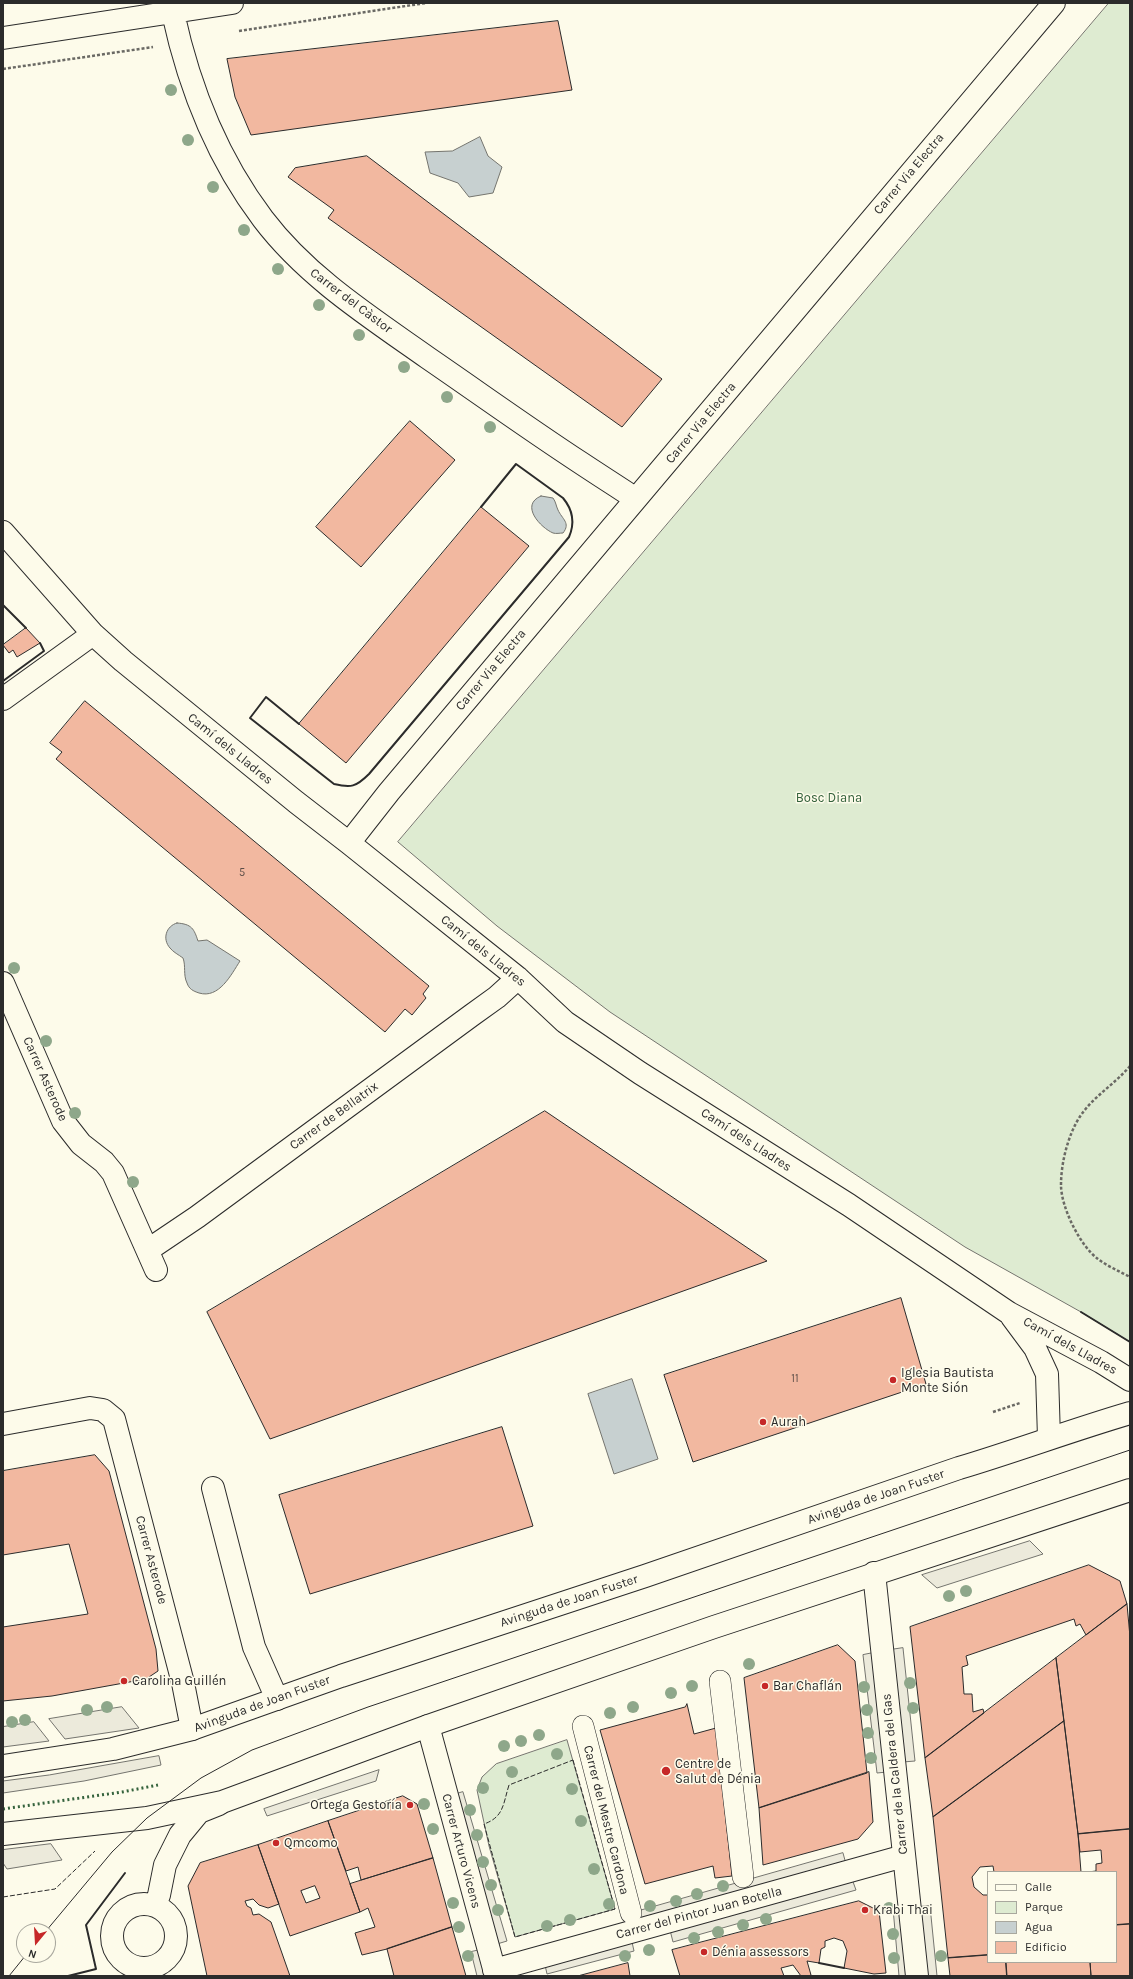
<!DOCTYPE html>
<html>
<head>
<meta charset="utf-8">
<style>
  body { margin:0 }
  #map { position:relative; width:1133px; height:1979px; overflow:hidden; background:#fdfbea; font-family:Karla,sans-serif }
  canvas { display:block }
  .frame { position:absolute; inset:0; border:4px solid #2b2b2b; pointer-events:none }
  .legend { position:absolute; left:987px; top:1871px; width:130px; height:92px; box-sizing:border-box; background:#fdfbea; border:1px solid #a9a89e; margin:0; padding:5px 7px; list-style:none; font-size:12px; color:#2b2b2b }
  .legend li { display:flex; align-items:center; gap:8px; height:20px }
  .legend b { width:20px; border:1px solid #a9a89e }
  .north { position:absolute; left:16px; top:1923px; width:40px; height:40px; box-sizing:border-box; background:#fdfbea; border:1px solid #a9a89e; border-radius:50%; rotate:198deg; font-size:11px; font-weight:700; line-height:16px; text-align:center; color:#2b2b2b }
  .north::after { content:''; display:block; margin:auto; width:14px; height:18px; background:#c62828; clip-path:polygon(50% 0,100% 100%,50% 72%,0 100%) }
</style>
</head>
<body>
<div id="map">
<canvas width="1133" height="1979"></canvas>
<div class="frame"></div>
<ul class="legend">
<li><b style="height:5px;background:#fdfbea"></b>Calle</li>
<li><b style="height:11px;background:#deebd1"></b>Parque</li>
<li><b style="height:11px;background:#c7d0d0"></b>Agua</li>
<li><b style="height:11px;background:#f2b8a0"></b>Edificio</li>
</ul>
<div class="north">N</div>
</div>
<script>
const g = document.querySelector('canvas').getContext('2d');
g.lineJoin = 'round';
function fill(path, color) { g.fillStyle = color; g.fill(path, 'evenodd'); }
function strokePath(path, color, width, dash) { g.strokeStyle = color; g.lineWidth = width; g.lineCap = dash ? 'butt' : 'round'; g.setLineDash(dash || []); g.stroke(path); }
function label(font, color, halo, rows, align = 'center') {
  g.font = font + ' Karla,sans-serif'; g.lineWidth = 3; g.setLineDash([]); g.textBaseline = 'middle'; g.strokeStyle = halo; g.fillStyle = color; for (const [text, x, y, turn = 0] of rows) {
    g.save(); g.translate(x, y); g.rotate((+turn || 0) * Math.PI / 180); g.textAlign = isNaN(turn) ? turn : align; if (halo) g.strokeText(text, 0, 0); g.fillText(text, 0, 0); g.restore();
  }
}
const green = new Path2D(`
  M 1109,3 L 1130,3 L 1130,1342 L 1081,1312 L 965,1247 L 610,1012 L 497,926 L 398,842 Z
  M 567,1740 L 615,1909 L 515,1937 L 489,1846 L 477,1790 L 482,1777 L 496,1764 Z`);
const parking = new Path2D(`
  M 1030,1541 L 1043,1554 L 937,1588 L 922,1575 Z
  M 903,1648 L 915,1761 L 903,1762 L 890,1650 Z
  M 873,1653 L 887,1772 L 877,1773 L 863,1655 Z
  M 122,1707 L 139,1728 L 65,1739 L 49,1719 Z
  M 34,1722 L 49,1741 L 3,1747 L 3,1727 Z
  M 159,1756 L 161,1765 L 84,1781 L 3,1793 L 3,1781 L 49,1775 Z
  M 379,1770 L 376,1781 L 267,1816 L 264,1809 Z
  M 463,1792 L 507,1941 L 497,1944 L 453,1795 Z
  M 51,1844 L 62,1860 L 7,1869 L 3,1863 L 3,1850 Z
  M 843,1853 L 846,1864 L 642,1922 L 639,1911 Z
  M 852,1879 L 856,1890 L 673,1942 L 670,1930 Z
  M 930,1906 L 937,1976 L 925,1976 L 918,1907 Z
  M 903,1907 L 908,1976 L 899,1976 L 893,1908 Z
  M 632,1942 L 634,1951 L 547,1974 L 545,1965 Z
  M 480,1950 L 486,1976 L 477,1976 L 471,1952 Z`);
const water = new Path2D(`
  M 480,137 L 488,156 L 502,167 L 493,193 L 469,197 L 458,183 L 430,173 L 425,152 L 452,151 Z
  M 541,496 L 553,498 C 556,502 556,506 558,510 C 562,519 571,523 563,533 C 560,533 556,534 553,533 C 541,528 519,505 541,496 Z
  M 177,923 C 192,924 194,929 198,941 L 207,940 L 240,961 C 231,975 219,999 199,993 C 193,991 189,989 187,983 C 183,975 186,966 183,958 C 179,955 173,952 170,948 C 162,939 166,926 177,923 Z
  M 632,1379 L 658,1459 L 614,1474 L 588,1394 Z`);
const building = new Path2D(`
  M 558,21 L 572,90 L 251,135 L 235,97 L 227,59 Z
  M 367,156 L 662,379 L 622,427 L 328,218 L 334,210 L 288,177 L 295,168 Z
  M 410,421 L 455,460 L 361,567 L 316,527 Z
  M 481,507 L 529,546 L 346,763 L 299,724 Z
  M 26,628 L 40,643 L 17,657 L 13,650 L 9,653 L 3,645 Z
  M 85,701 L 429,986 L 423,994 L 426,998 L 412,1015 L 405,1009 L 385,1032 L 56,759 L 62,752 L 50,743 Z
  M 545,1111 L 767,1261 L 270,1439 L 207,1312 Z
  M 901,1298 L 926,1384 L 693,1462 L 664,1375 Z
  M 502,1427 L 533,1526 L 310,1594 L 279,1495 Z
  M 95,1455 L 109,1471 L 156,1649 L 158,1671 L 146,1679 L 52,1696 L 3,1701 L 3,1627 L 88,1614 L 69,1544 L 3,1555 L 3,1471 Z
  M 1089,1565 L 1120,1581 L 1127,1604 L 1086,1635 L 1080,1624 L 1076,1626 L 1074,1619 L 966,1656 L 968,1665 L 962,1667 L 964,1694 L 972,1694 L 973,1712 L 983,1709 L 984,1713 L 925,1758 L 910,1627 Z
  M 1127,1604 L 1130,1637 L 1130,1829 L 1078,1834 L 1056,1658 Z
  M 838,1645 L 855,1661 L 867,1773 L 759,1808 L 744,1678 Z
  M 1056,1658 L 1064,1721 L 933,1817 L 925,1758 Z
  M 687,1704 L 694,1734 L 716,1728 L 732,1876 L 715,1878 L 713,1866 L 645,1884 L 600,1730 L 685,1707 Z
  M 1064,1721 L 1078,1834 L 1081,1872 L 994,1872 L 993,1866 L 980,1867 L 972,1877 L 974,1887 L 983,1895 L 988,1895 L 988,1955 L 948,1958 L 933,1817 Z
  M 869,1772 L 873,1822 L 858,1839 L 763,1865 L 759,1808 Z
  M 403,1796 L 417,1804 L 433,1858 L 361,1880 L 358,1867 L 346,1871 L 328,1821 Z
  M 328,1821 L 360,1912 L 290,1936 L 258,1845 ZM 315,1886 L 320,1898 L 306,1903 L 301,1891 Z
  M 1130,1829 L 1130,1924 L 1116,1925 L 1116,1872 L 1088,1872 L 1096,1871 L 1096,1864 L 1102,1863 L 1101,1850 L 1080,1852 L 1078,1834 Z
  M 258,1845 L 279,1904 L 268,1908 L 259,1905 L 253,1899 L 245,1901 L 247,1906 L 251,1908 L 253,1915 L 259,1914 L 271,1922 L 290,1976 L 207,1976 L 188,1886 L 200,1863 Z
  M 433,1858 L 452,1927 L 387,1949 L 362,1955 L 355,1933 L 375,1927 L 368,1908 L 360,1912 L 350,1884 Z
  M 859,1901 L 879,1911 L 886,1973 L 874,1974 L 844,1968 L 847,1951 L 843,1941 L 834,1938 L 825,1941 L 825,1947 L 821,1949 L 819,1963 L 807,1961 L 811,1975 L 808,1976 L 801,1976 L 793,1965 L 781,1968 L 784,1976 L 680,1976 L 672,1950 Z
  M 1130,1924 L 1130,1976 L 1091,1976 L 1090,1962 L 1116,1962 L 1116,1925 Z
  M 452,1927 L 466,1976 L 394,1976 L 387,1949 Z
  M 988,1955 L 988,1962 L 1006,1962 L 1007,1976 L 950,1976 L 948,1958 Z
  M 1006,1962 L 1090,1962 L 1091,1976 L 1007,1976 Z
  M 628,1963 L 630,1976 L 578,1976 Z`);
const path = new Path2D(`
  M 239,31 L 426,3
  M 3,69 L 153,47
  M 1130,1066 C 1115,1084 1094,1096 1081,1115 C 1068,1134 1061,1163 1061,1185 C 1061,1207 1080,1246 1098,1259 C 1107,1266 1119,1271 1130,1277
  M 993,1412 L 1020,1403`);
const pedestrian = new Path2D(`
  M 720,1681 L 743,1877
  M 583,1726 L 631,1913`);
const minor = new Path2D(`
  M 173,13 C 189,87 217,158 263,219 C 307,277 370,317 428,358 C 479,393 529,429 581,463 C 599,475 618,487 636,499
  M 3,38 L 232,3
  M 3,532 L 93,634 L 123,661 L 296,802 L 349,843 L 518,978 L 565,1022 L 640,1073 L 849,1205 L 1009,1313 L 1101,1362 L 1130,1380
  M 3,699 L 93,634
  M 349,843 L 389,792 L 1054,3
  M 3,983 L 63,1121 L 81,1144 L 104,1162 L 113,1173 L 156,1270
  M 148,1250 L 197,1217 L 472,1015 L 497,997 L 518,978
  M 1012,1317 L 1035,1348 L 1047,1374 L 1049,1438
  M 3,1424 L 90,1408 L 103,1410 L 114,1419 L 183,1683 L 192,1729
  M 213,1488 L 254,1647 L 277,1699
  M 874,1573 L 917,1976
  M 428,1726 L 496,1976
  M112 1936a32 32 0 1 1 64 0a32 32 0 1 1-64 0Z
  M 155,1906 L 159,1895 L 165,1865 L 180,1835 L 199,1812 L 219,1804
  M 494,1970 L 904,1856`);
const secondary = new Path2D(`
  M 3,1766 L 113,1749 L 192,1729 L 341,1676 L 645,1576 L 959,1468 C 1016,1451 1072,1430 1130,1413
  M 3,1834 L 147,1818 L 222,1802 L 428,1726 L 714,1627 L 1130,1490`);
const tram = new Path2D(`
  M 46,1931 L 112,1852 L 147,1818 L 201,1778 L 252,1750 L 368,1707 L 1130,1450
  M 9,1976 L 26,1955`);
const hedge = new Path2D(`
  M 3,1809 L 122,1792 L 158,1785`);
const fence = new Path2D(`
  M 573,1760 L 615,1909 L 515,1937 L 484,1824 C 504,1817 503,1804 509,1785 Z
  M 3,1897 L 55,1889 L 95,1851`);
const wall = new Path2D(`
  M 3,605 L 26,628
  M 3,681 L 44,651 L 40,643
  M 299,724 L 266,697 L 250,718 L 334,784 C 351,788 356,787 369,774 L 569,537 C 575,523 573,510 563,498 L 516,464 L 481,507
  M 1081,1312 L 1130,1342
  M 819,1963 L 844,1968
  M 68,1976 L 96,1969 L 86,1925 L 125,1873`);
const trees = [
  [171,90],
  [188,140],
  [213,187],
  [244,230],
  [278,269],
  [319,305],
  [359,335],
  [404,367],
  [447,397],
  [490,427],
  [14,968],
  [46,1041],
  [75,1113],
  [133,1182],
  [966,1591],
  [949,1596],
  [749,1664],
  [910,1683],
  [692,1686],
  [864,1687],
  [671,1693],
  [107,1707],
  [633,1707],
  [913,1708],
  [87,1710],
  [867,1710],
  [610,1713],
  [25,1720],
  [12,1722],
  [868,1733],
  [539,1735],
  [521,1741],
  [504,1746],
  [557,1754],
  [871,1758],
  [512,1772],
  [483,1788],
  [572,1789],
  [424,1804],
  [470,1810],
  [581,1821],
  [433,1829],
  [477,1835],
  [483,1862],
  [594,1869],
  [491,1885],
  [723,1886],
  [697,1894],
  [676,1901],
  [453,1903],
  [609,1904],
  [650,1906],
  [889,1908],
  [498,1910],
  [766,1919],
  [570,1920],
  [743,1925],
  [547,1926],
  [459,1927],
  [718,1932],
  [893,1934],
  [694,1938],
  [649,1950],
  [468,1956],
  [625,1956],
  [941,1956],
  [894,1958]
];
const markers = [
  [893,1380,4,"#c62828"],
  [763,1422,4,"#c62828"],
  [124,1681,4,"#c62828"],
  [765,1686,4,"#c62828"],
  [666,1771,5,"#c62828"],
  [410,1805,4,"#c62828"],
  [276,1843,4,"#c62828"],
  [865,1910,4,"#c62828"],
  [704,1952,4,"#c62828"]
];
const numberNames = [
  ["5",242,873],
  ["11",795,1379]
];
const streetNames = [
  ["Carrer Via Electra",909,174,-50],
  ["Carrer del Càstor",351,301,37],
  ["Carrer Via Electra",701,423,-50],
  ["Carrer Via Electra",491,670,-50],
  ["Camí dels Lladres",230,749,39],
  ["Camí dels Lladres",483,951,39],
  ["Carrer Asterode",45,1079,66],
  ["Carrer de Bellatrix",334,1116,-36],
  ["Camí dels Lladres",746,1140,33],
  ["Camí dels Lladres",1070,1346,29],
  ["Avinguda de Joan Fuster",876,1497,-19],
  ["Carrer Asterode",151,1560,75],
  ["Avinguda de Joan Fuster",569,1601,-18],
  ["Avinguda de Joan Fuster",262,1704,-20],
  ["Carrer de la Caldera del Gas",895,1774,-96],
  ["Carrer del Mestre Cardona",606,1820,76],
  ["Carrer Arturo Vicens",461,1851,75],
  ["Carrer del Pintor Juan Botella",699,1913,-15]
];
const parkNames = [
  ["Bosc Diana",829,798]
];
const poiNames = [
  ["Iglesia Bautista",901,1373],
  ["Monte Sión",901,1388],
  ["Aurah",771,1422],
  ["Carolina Guillén",132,1681],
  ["Bar Chaflán",773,1686],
  ["Centre de",675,1764],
  ["Salut de Dénia",675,1779],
  ["Ortega Gestoría",402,1805,"right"],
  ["Qmcomo",284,1843],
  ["Krabi Thai",873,1910],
  ["Dénia assessors",712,1952]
];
fill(green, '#deebd1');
strokePath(green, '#74746e', 1);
fill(parking, '#eceadb');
strokePath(parking, '#74746e', 1);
fill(water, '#c7d0d0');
strokePath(water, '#74746e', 1);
fill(building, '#f2b8a0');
strokePath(building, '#2b2b2b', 1);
strokePath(pedestrian, '#2b2b2b', 22);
strokePath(minor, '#2b2b2b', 24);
strokePath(secondary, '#2b2b2b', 24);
strokePath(path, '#6a6964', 2.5, [3, 2]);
strokePath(pedestrian, '#fdfbea', 21);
strokePath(minor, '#fdfbea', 22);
strokePath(secondary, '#fdfbea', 22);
strokePath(tram, '#2b2b2b', 1);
strokePath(hedge, '#34623c', 3, [2, 3]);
strokePath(fence, '#2b2b2b', 1, [5, 2]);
strokePath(wall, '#2b2b2b', 2);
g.fillStyle = '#8ea78a';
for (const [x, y] of trees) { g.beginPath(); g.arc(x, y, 6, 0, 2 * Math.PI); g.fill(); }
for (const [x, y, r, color] of markers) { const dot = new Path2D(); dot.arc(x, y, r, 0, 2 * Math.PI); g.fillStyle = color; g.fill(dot); strokePath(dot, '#fdfbea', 1.5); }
label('11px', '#5d4e48', null, numberNames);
label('13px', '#2b2b2b', '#fdfbea', streetNames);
label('13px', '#34623c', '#fdfbea', parkNames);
label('13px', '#2b2b2b', '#fdfbea', poiNames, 'left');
</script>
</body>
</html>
